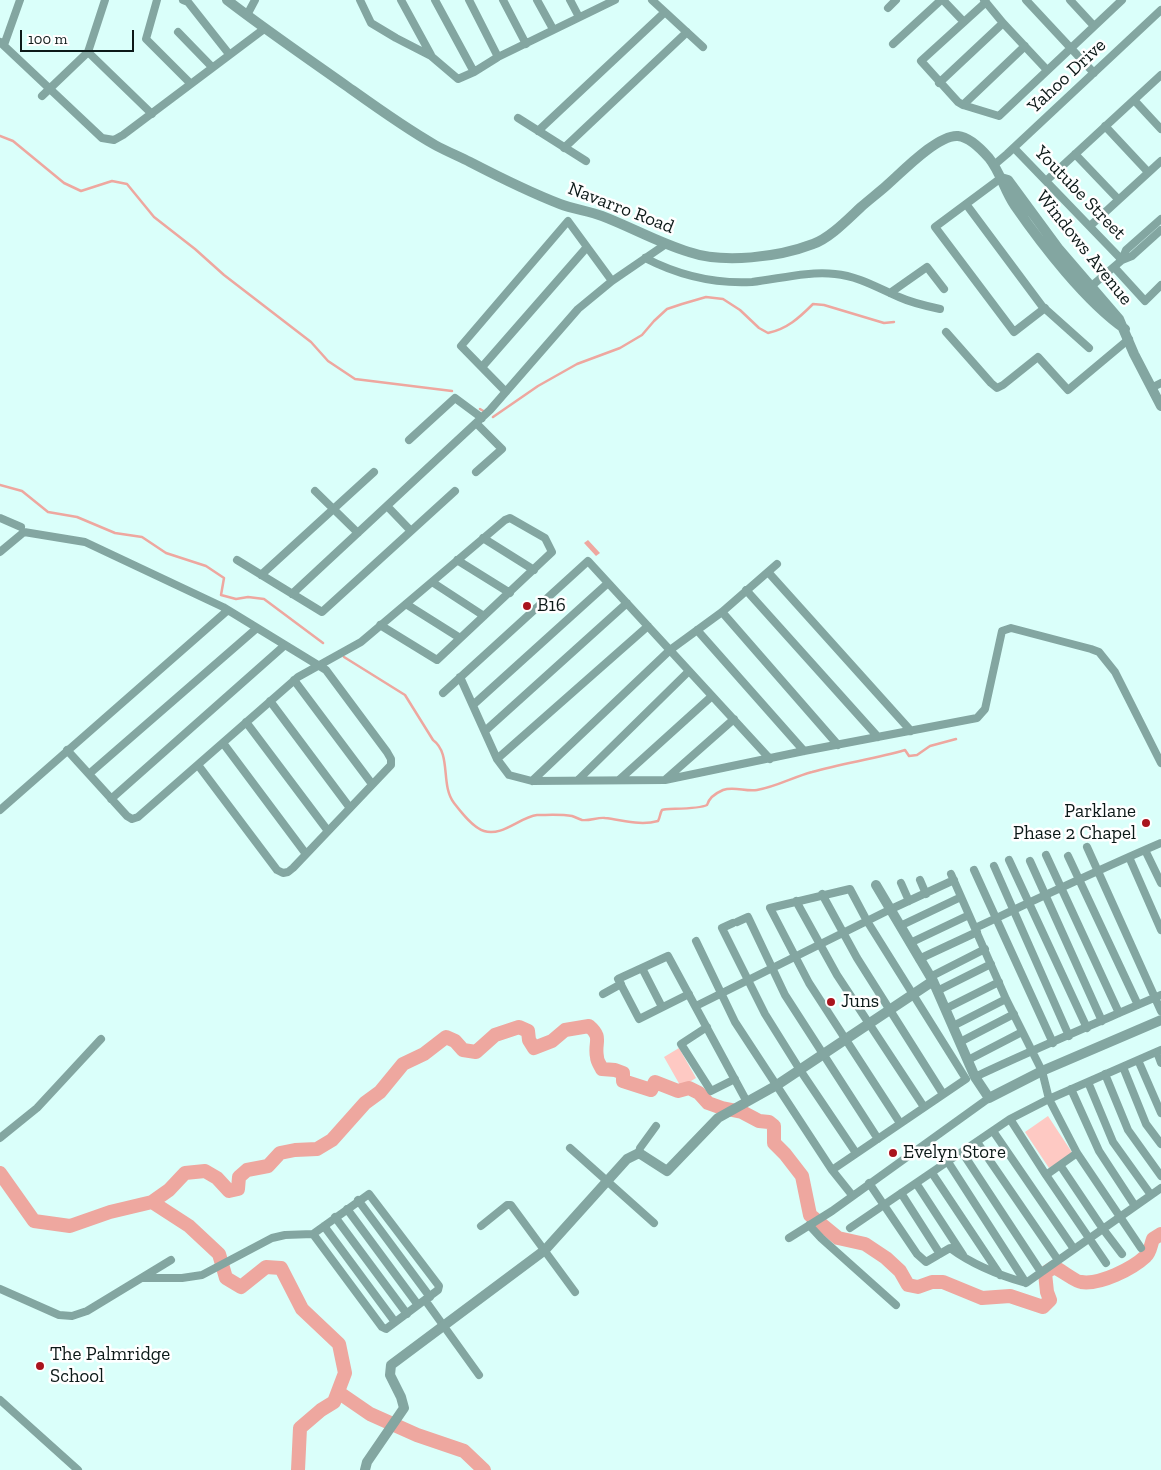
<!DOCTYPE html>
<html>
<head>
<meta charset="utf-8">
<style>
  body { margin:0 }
  #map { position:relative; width:1161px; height:1470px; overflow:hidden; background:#dafffa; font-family:"Zilla Slab",serif }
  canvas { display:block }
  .scale { position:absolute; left:20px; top:30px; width:114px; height:22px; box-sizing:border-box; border:2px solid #0c1918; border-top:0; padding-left:6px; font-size:15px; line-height:18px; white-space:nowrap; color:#0c1918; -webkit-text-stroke:4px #fff; paint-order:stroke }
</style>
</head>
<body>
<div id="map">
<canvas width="1161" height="1470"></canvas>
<div class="scale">100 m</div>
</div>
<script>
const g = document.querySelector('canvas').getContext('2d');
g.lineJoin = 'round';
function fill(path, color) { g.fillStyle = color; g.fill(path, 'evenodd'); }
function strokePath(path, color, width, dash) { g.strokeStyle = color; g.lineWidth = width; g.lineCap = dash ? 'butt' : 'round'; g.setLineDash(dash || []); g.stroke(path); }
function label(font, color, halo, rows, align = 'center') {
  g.font = font + ' "Zilla Slab",serif'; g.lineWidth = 5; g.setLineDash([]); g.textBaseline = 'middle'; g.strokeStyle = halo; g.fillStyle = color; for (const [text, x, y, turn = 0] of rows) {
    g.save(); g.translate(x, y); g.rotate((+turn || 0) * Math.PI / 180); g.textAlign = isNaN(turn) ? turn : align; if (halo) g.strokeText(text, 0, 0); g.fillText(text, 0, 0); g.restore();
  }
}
const green = new Path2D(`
  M 679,1048 L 696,1078 L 681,1087 L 664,1057 Z
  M 1048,1116 L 1073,1154 L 1049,1168 L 1025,1132 Z`);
const water = new Path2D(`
  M 588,540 L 600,553 L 596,556 L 584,543 Z`);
const stream = new Path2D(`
  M 0,136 L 13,141 L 64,183 L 81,191 L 112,181 L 127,184 L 154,217 L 195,249 L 224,275 L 311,342 L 328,361 L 355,379 L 452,391
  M 480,409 L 485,412
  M 493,417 L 538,386 L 577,364 L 620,348 L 642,335 L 654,321 L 667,309 L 682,304 L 706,297 L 723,299 L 740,310 L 759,328 L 768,333 C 787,329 799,318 813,304 L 824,305 L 884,323 L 894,322
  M 0,485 L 22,491 L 48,512 L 77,517 L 115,533 L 142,537 L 166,553 L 206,566 L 224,578 L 221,595 L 236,599 L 248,597 L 264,599 L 323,643
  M 344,657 L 405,695 L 433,740 C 452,754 440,785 454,803 C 461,812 473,828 484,831 C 502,837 520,817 537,815 C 548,815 561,814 572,816 C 575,817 579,819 582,820 C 590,821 598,817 605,818 C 623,820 640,826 658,821 C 660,818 660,813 662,810 C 664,808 697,810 707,805 C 709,798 716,793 723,790 C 734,786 746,792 757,790 C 776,787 793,777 812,772 C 843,763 875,759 905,750 L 909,756 L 917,755 L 930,746 L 956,739`);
const river = new Path2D(`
  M 0,1173 L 34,1221 L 70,1226 L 110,1212 L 152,1202 L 189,1226 L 219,1254 L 226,1278 L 241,1287 L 266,1267 L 281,1268 L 302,1309 L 339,1344 L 345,1373 L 334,1402 L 321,1410 L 300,1428 L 298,1470
  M 152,1202 L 169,1190 L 185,1173 L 205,1171 L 217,1178 L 229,1191 L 238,1189 L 239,1177 L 247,1170 L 268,1166 L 280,1153 L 295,1150 L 317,1149 L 332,1140 L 365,1103 L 380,1092 L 403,1064 L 424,1054 L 446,1037 L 455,1041 L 463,1050 L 476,1052 L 495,1035 L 519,1027 L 528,1031 L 529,1040 L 534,1048 L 552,1041 L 565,1030 L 589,1026 C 603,1038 594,1042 597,1057 C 597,1061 600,1065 602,1069 L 615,1070 L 623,1073 L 623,1081 L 651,1090 L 655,1082 L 678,1091 L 689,1088 L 699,1093 L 708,1103 L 722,1108 L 742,1112 L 759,1121 L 769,1122 L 774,1126 L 774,1143 L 785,1154 L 802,1176 L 810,1215 L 838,1238 L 865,1244 L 886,1258 L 900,1271 L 908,1285 L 918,1287 L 932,1282 L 943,1282 L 982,1298 L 1010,1296 L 1043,1307 L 1050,1300 L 1047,1292 L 1045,1273 L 1054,1267 C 1061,1270 1076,1282 1081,1282 C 1100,1285 1132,1269 1146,1256 C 1150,1253 1151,1244 1153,1239 L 1161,1234
  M 338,1392 L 370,1414 L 417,1435 L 464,1451 L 484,1470`);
const minor = new Path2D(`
  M 157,0 L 146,39 L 191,84
  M 183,0 L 188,2 L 229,54
  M 360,0 L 371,23 L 396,38 L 431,56 L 458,79 L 474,72 L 498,57 L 615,0
  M 401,0 L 431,55
  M 435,0 L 474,72
  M 469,0 L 498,57
  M 503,0 L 526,44
  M 537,0 L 553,29
  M 570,0 L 579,17
  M 652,0 L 703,47
  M 943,0 L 964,22
  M 984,0 L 1003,23 L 1047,70
  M 1026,0 L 1094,73
  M 1070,0 L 1094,26
  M 986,2 L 921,61 L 958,102 L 963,105 L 999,116 L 1122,0
  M 888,8 L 896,0
  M 247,15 L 255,0
  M 178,32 L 212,67
  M 0,42 L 102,138 L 114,140 L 123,135 L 264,29
  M 893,44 L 941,0
  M 4,45 L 20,0
  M 88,52 L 152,114
  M 939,83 L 1003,23
  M 42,96 L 88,52 L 105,0
  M 1134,100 L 1161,129
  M 963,105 L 1025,46
  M 518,118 L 586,161
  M 1105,126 L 1148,172
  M 538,131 L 665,12
  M 564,148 L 687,32
  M 1014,148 L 1122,260
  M 1075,154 L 1118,199
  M 994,165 L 1007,154 L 1161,10
  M 1001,178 L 935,227 L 1014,332 L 1045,308
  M 1046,181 L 1161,75
  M 966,204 L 1042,306 L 1089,348
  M 1090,226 L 1161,161
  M 645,258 C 678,275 714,284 752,282 C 779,279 807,271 835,274 C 858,276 878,288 899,297 C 912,303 926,306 940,309
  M 1122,260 L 1126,250 L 1161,219
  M 1114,267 L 1145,301 L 1161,285
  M 1088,289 L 1122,260 L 1132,256 L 1161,230
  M 890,293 L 927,267 L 944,289
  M 946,332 L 991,383 L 997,388 L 1003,385 L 1038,357 L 1068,390 L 1129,339
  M 482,367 L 587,247
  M 1151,388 L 1161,383
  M 506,392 L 461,346 L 568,221 L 612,281
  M 409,440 L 455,398 L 482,418
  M 476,472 L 502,449 L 476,423
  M 315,491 L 358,533
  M 387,506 L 411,531
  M 0,518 L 21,527
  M 483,538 L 534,570
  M 0,552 L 24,532 L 85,542 L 223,607 L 326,670 L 387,752 L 391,759 L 391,765 L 293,868 L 288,872 L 283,873 L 277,870 L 198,765
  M 237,560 L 322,612 L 455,491
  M 457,560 L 510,593
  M 768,572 L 911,731
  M 261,575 L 374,472
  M 432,582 L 484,616
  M 746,590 L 878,737
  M 292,594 L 490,410 L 578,309 L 612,281 L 666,244
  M 406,604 L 460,638
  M 722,612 L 838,745
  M 697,630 L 804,751
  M 460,677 L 497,759 L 509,775 L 532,781 L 665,780 L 804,751 L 977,718 L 985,709 L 1002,631 L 1011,628 L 1091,649 L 1099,652 L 1115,672 L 1161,763
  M 294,680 L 372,784
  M 443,693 L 588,561 L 770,759
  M 270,701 L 350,808
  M 473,705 L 608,583
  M 246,722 L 328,831
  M 485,731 L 627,603
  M 223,743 L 306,854
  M 67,750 L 127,816 L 132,819 L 138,817 L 298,677 L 361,642 L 505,520 L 510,518 L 545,538 L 552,552 L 437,660 L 380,625
  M 497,759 L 648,626
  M 89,774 L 257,628
  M 666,779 L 734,719
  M 578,780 L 689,671
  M 619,780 L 712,696
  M 532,781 L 670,650 L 722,612 L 777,564
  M 111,799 L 285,645
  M 0,810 L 228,610
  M 1087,847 L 1161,1011
  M 1145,850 L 1161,883
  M 1046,855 L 1119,1013
  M 1068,856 L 1138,1005
  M 1129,857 L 1161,930
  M 1009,860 L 1087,1028
  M 1030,861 L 1102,1021
  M 994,866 L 1069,1036
  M 974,870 L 1053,1043
  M 951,874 L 1006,999 L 1042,1071 L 1049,1099 L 1077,1153 L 1141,1248
  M 920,880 L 926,894
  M 901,883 L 909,901
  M 822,894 L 857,958 L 943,1094
  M 796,901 L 837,975 L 924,1107
  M 737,922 L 748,917 L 785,995 L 878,1139
  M 733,923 L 722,928 L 765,1014 L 800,1070 L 856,1153
  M 900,926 L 961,897
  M 975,928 C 1037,899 1098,870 1161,843
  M 696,941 L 735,1022 L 832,1170 L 852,1195
  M 910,943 L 969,915
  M 919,959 L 977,932
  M 642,968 L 662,1007
  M 930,977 L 985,949
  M 937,991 L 991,964
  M 603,994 L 621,984
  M 689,994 L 639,1019 L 618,979 L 668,956 L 747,1102
  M 696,1006 L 889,910 L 954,880
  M 945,1009 L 999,982
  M 953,1026 L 1006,999
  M 707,1027 L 681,1044 L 711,1091 L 735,1079
  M 960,1042 L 1014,1014
  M 1157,1052 L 1161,1063
  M 968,1060 L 1022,1032
  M 1138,1060 L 1161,1113
  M 1123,1067 L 1146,1124 L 1161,1144
  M 1105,1074 L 1128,1130 L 1161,1176
  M 975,1077 C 1036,1048 1099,1022 1161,995
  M 1088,1082 L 1113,1142 L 1151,1195
  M 1071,1089 L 1099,1151 L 1135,1206
  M 1010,1119 L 1046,1175 L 1077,1153
  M 993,1131 L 1074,1249
  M 0,1138 L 37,1108 L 101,1039
  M 977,1142 L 1058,1260
  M 570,1148 L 654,1223
  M 962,1152 L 1041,1272
  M 639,1153 L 640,1148 L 656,1126
  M 948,1162 L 1026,1283
  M 1060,1165 L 1103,1229 L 1122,1254
  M 832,1170 L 966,1079 L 867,921 L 850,889 L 770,908 L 809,983 L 900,1123
  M 932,1173 L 1000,1275
  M 1046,1175 L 1106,1263
  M 869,1183 L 917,1254 L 926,1262 L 950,1248 C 973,1265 998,1275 1026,1283 L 1161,1188
  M 916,1183 L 963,1255
  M 901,1193 L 940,1254
  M 369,1194 L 439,1286 L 438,1290 L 386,1329 L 382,1327 L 313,1234 Z
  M 358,1200 L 430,1297
  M 347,1209 L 418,1305
  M 335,1217 L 407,1314
  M 809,1225 L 821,1238 L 896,1305
  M 324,1226 L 395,1322
  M 481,1226 L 507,1205 L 511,1205 L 575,1292
  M 850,1228 L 1010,1119 L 1049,1099 L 1161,1050
  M 789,1238 L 832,1211 L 989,1098
  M 142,1278 L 182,1278 L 202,1275 L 272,1238 L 285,1235 L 313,1234
  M 0,1289 L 59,1315 L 72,1316 L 87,1311 L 171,1260
  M 425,1300 L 479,1375
  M 0,1400 L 78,1470`);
const tertiary = new Path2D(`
  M 227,0 C 266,30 307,58 348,87 C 376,107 405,128 435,145 C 446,151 458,156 470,162 C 499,177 529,192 560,204 C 573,209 588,211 602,216 C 631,227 659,243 689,252 C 724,264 779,257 813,244 C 830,238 848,219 861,207 C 869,200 878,193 886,186 C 901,173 938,134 958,136 C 969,137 982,150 989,158 C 1001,173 1004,190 1015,206 C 1042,245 1086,302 1125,329
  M 1001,178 L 1008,180 L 1058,248 L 1119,319 L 1134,354 L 1161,406
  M 876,885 L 933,981 L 975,1077 L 989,1098 L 1042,1071 L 1161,1020
  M 365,1470 L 367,1462 L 404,1408 L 401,1397 L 390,1375 L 391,1365 L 545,1250 L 627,1159 L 639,1153 L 667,1171 L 718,1118 L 777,1085 L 933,981`);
const markers = [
  [527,606,5,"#a9141d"],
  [1146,823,5,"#a9141d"],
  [831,1002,5,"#a9141d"],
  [893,1153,5,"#a9141d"],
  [40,1366,5,"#a9141d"]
];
const streetNames = [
  ["Yahoo Drive",1067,76,-43],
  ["Youtube Street",1080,193,46],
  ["Navarro Road",621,208,21],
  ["Windows Avenue",1084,248,51]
];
const poiNames = [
  ["B16",537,606],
  ["Parklane",1136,812,"right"],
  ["Phase 2 Chapel",1136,834,"right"],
  ["Juns",841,1002],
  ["Evelyn Store",903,1153],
  ["The Palmridge",50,1355],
  ["School",50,1377]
];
fill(green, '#fec9c3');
fill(water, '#eea79f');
strokePath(stream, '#eea79f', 2.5);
strokePath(river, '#eea79f', 14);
strokePath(minor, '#83a6a1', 8);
strokePath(tertiary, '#83a6a1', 10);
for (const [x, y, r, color] of markers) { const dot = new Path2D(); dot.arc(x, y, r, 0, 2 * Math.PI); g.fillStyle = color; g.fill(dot); strokePath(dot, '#fff', 2); }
label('19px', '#0c1918', '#fff', streetNames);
label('19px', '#0c1918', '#fff', poiNames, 'left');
</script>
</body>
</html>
